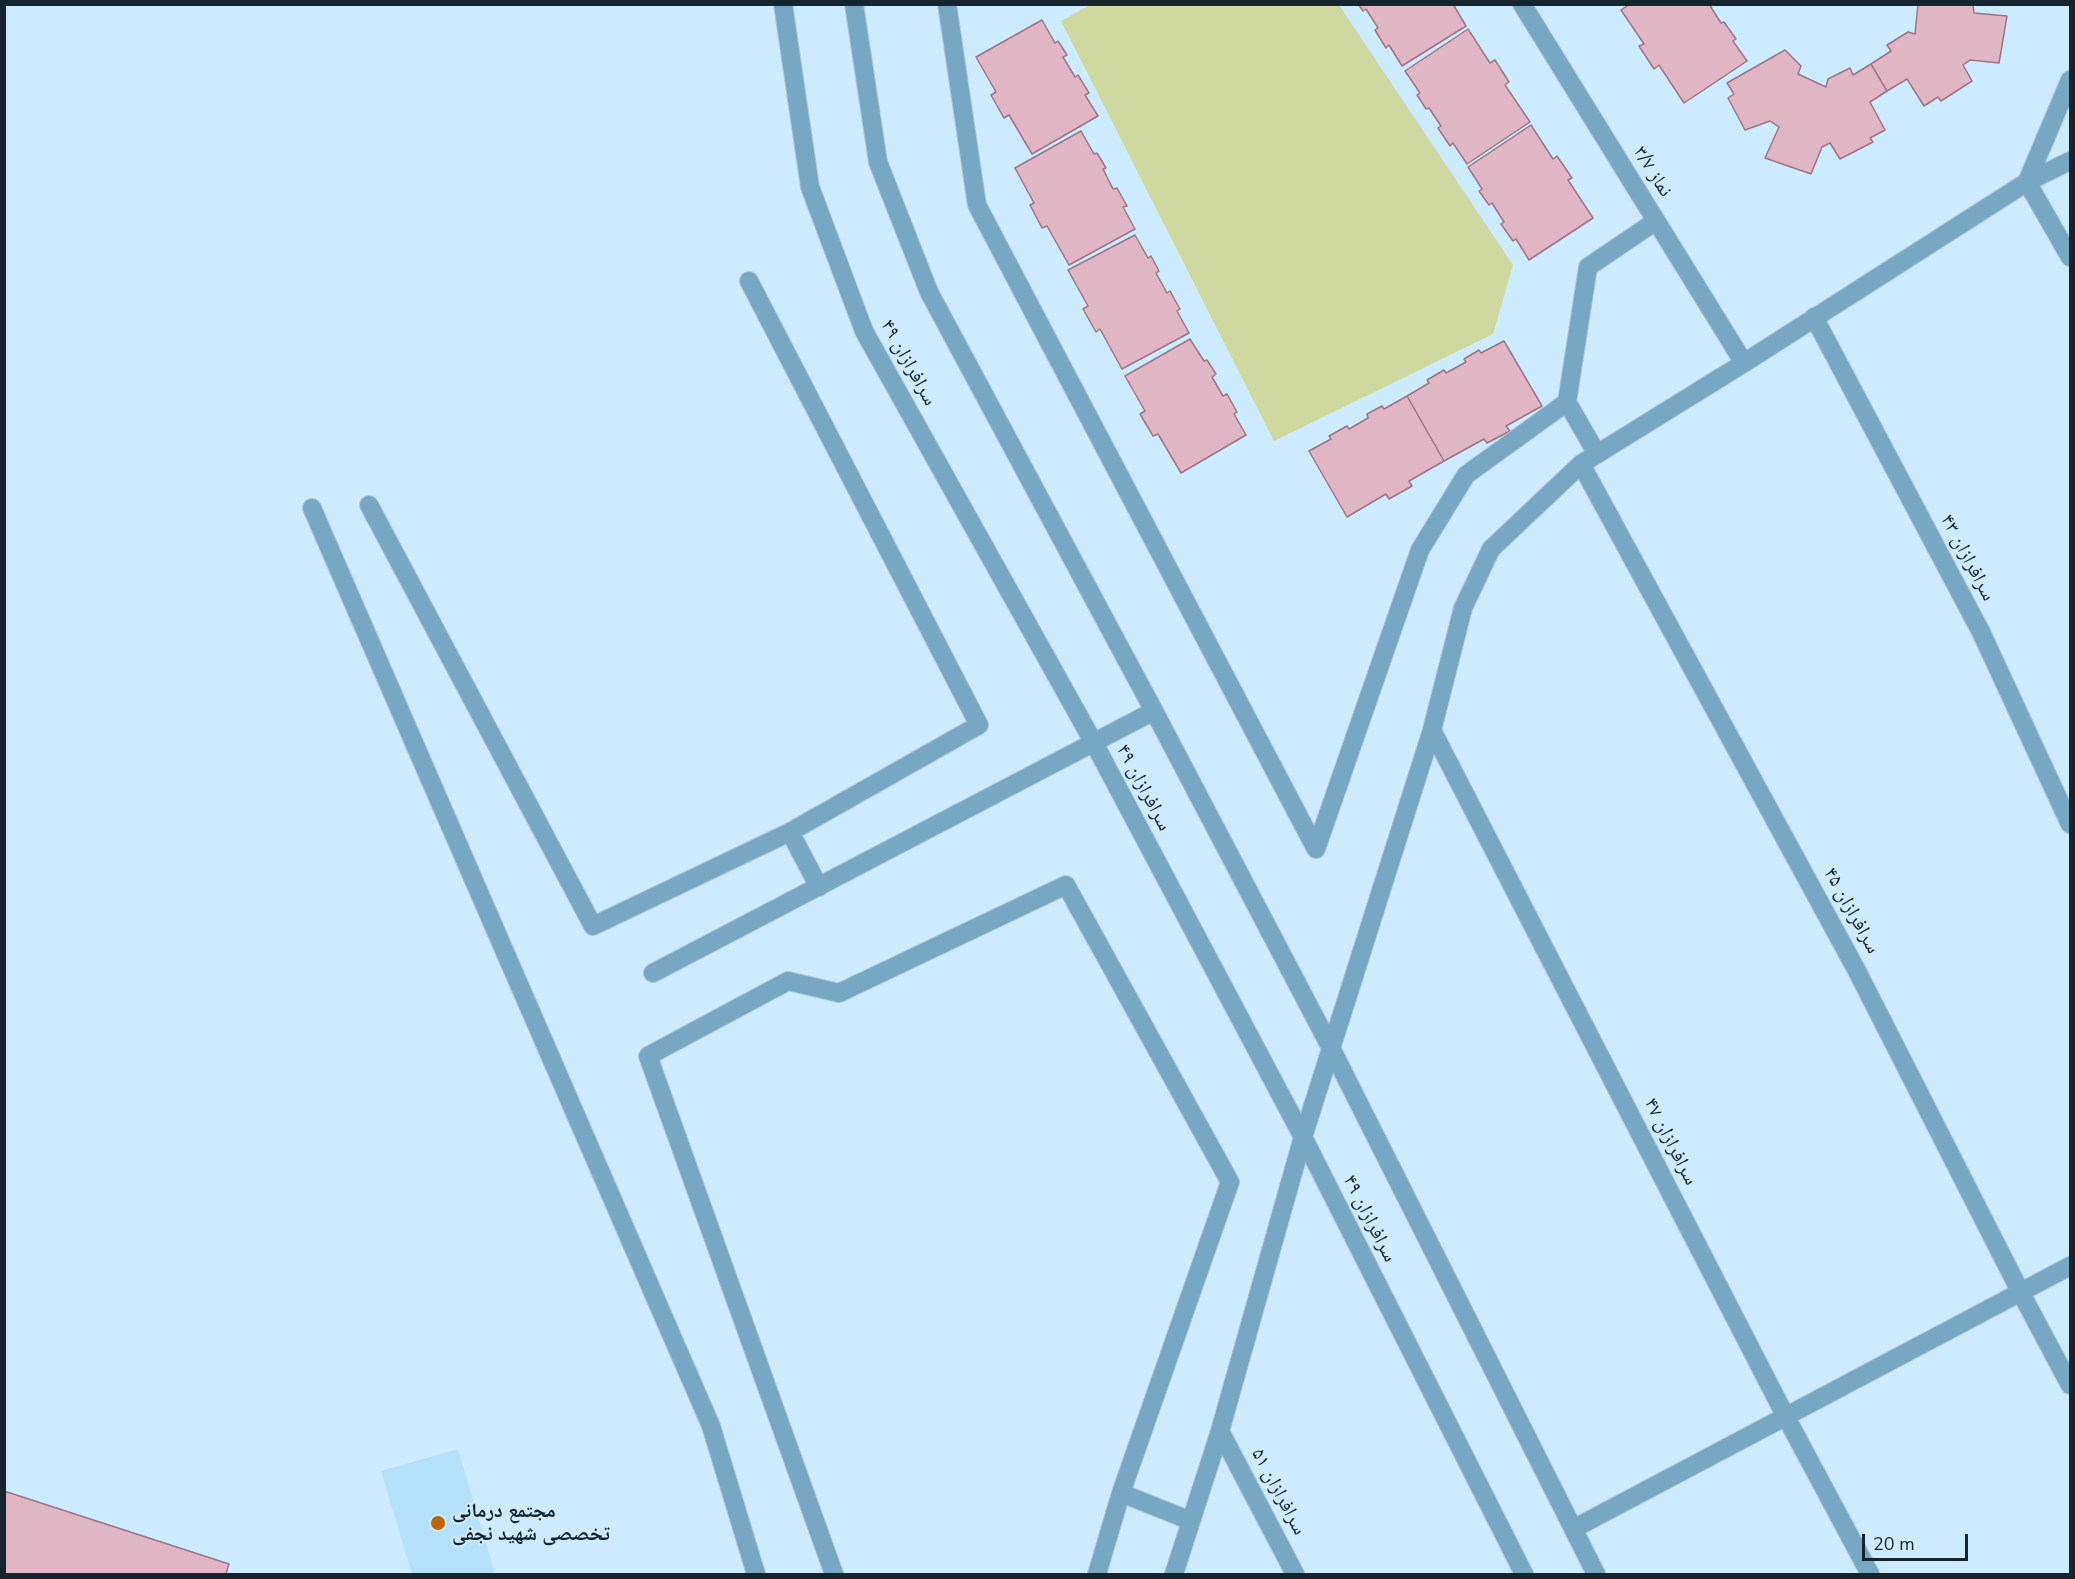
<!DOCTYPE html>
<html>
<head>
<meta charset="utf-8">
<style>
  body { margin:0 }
  #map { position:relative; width:2075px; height:1579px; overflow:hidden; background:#cdebfe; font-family:"Nunito Sans",sans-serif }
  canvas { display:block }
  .frame { position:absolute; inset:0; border:6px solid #15242d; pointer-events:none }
  .scale { position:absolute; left:1862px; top:1534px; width:106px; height:27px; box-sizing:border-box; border:3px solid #15242d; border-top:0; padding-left:8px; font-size:18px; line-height:21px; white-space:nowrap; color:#15242d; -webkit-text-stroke:4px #cdebfe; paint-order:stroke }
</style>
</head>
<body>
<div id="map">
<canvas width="2075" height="1579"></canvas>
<div class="frame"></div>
<div class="scale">20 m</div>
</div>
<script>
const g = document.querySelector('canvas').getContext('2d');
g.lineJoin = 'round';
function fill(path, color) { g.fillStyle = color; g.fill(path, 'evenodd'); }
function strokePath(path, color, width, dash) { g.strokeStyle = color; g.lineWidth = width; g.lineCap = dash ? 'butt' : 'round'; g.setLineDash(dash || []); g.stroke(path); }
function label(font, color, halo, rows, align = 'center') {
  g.font = font + ' "Nunito Sans","Noto Naskh Arabic",sans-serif'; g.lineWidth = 4.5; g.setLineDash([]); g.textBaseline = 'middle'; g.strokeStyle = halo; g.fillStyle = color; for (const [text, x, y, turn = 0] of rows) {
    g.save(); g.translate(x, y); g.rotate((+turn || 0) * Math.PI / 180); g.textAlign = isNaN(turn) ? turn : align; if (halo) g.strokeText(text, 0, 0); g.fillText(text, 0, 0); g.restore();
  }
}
const built = new Path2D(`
  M 458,1449 L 495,1574 L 412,1574 L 381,1471 Z`);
const green = new Path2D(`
  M 1090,5 L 1339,5 L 1513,265 L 1493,334 L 1274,441 L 1061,21 Z`);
const building = new Path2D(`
  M 1358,4 L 1453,4 L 1466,26 L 1402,66 L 1389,45 L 1386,48 L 1375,30 L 1378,28 L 1366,9 L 1363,11 Z
  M 1630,4 L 1709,4 L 1721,23 L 1724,22 L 1736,39 L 1733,41 L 1747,61 L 1684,103 L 1659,65 L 1654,69 L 1639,46 L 1644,44 L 1621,10 Z
  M 1918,4 L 1973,4 L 1974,13 L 2007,16 L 1999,63 L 1970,60 L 1963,65 L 1972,81 L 1941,101 L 1938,97 L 1924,106 L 1907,79 L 1887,91 L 1871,64 L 1891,51 L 1887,45 L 1908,32 L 1915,34 Z
  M 1042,20 L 1055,43 L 1058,41 L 1067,55 L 1063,57 L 1075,77 L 1078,75 L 1089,93 L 1085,95 L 1098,116 L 1032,154 L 1009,115 L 1004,118 L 991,95 L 996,92 L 976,57 Z
  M 1468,29 L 1490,63 L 1495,60 L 1509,82 L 1505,85 L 1530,122 L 1467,164 L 1453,143 L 1450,146 L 1438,128 L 1441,126 L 1429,108 L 1426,109 L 1417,95 L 1420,93 L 1405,71 Z
  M 1785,50 L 1801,66 L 1798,74 L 1826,87 L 1828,79 L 1850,68 L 1853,75 L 1871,64 L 1887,91 L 1870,102 L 1885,130 L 1870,138 L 1873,142 L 1840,159 L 1830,143 L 1822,147 L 1811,174 L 1765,158 L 1779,127 L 1770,121 L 1745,130 L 1728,98 L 1734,94 L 1727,83 Z
  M 1531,125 L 1553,159 L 1557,156 L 1572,178 L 1568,180 L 1593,218 L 1529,260 L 1516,239 L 1513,241 L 1501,224 L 1504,222 L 1492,203 L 1489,205 L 1479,191 L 1482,189 L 1468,167 Z
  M 1081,131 L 1094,154 L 1097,153 L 1106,168 L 1103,169 L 1113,189 L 1117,188 L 1127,206 L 1123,207 L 1135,229 L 1069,265 L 1047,226 L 1042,228 L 1030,205 L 1034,203 L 1015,168 Z
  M 1135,235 L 1148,258 L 1151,256 L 1159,271 L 1156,273 L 1167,293 L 1170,291 L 1180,309 L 1177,311 L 1189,333 L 1122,369 L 1100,329 L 1096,332 L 1083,309 L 1088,306 L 1068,270 Z
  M 1190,339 L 1204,361 L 1207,360 L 1216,374 L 1212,377 L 1223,396 L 1227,394 L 1237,412 L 1234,414 L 1246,435 L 1181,473 L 1158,434 L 1153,436 L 1140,414 L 1145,411 L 1125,376 Z
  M 1504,341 L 1542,406 L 1506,426 L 1510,431 L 1487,443 L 1484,439 L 1444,461 L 1407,396 L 1429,383 L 1427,380 L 1444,370 L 1446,373 L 1466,362 L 1464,359 L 1479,350 L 1481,353 Z
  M 1407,396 L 1444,461 L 1409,481 L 1412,486 L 1389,499 L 1386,494 L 1347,517 L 1309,451 L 1331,439 L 1329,436 L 1347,426 L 1349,429 L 1368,418 L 1367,414 L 1382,406 L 1384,409 Z
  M 4,1491 L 229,1564 L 226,1574 L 4,1574 Z`);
const minor = new Path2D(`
  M 783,4 L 810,187 L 864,331 L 1094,743 L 1303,1137 L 1524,1574
  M 854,4 L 878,162 L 929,292 L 1154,711 L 1331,1048 L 1596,1574
  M 947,4 L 977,205 L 1316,849 L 1420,550 L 1466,475 L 1567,402 L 1588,267 L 1656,221
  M 1522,4 L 1744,363
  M 2027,182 L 2070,80
  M 2027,182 L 2070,257
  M 1814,317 L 1981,632 L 2070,824
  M 1567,402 L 1597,454
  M 1581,464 L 1856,969 L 2021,1293 L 2070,1385
  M 369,505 L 593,926 L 790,832 L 979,725 L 749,281
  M 312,508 L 711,1426 L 756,1574
  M 1432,730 L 1786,1417 L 1870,1574
  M 790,832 L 819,887
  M 653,973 L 1154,711
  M 1220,1431 L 1295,1574
  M 1121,1493 L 1191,1521
  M 1573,1529 L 2070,1266
  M 834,1574 L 648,1056 L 788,981 L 839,993 L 1066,885 L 1230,1182 L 1121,1493 L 1097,1574
  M 1174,1574 L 1220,1431 L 1303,1137 L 1432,730 L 1463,608 L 1491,549 L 1581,464 L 1744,363 L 2027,182 L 2070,161`);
const markers = [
  [438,1523,8,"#be6409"]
];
const streetNames = [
  ["نماز ۳/۷",1652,172,58],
  ["سرافرازان ۴۹",908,363,61],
  ["سرافرازان ۴۳",1967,558,62],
  ["سرافرازان ۴۹",1143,788,62],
  ["سرافرازان ۴۵",1851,911,61],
  ["سرافرازان ۴۷",1670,1142,63],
  ["سرافرازان ۴۹",1369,1219,63],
  ["سرافرازان ۵۱",1278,1492,62]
];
const poiNames = [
  ["مجتمع درمانی",452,1512],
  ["تخصصی شهید نجفی",452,1535]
];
fill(built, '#b3e1fe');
fill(green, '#cfd89f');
fill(building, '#e0b6c5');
strokePath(building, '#9d7684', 1.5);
strokePath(minor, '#acc7d8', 20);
strokePath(minor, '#76a7c4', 18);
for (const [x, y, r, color] of markers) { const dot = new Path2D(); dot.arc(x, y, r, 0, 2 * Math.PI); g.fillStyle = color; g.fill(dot); strokePath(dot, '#cdebfe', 2); }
label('20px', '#15242d', '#cdebfe', streetNames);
label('bold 20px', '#15242d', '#cdebfe', poiNames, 'left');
</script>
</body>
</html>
